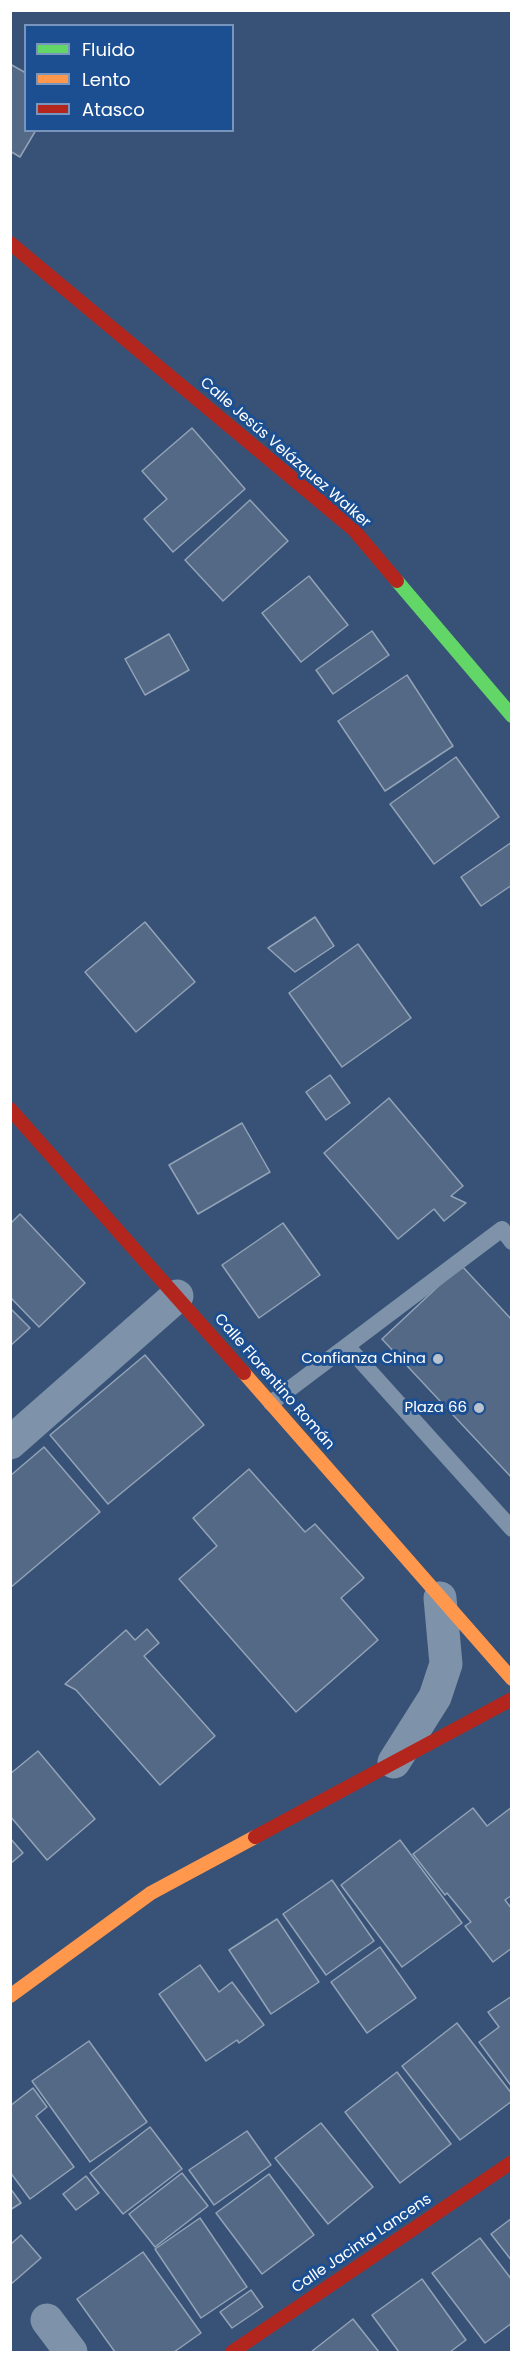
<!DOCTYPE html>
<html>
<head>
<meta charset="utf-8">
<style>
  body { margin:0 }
  #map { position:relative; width:522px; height:2363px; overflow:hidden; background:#375276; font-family:Poppins,sans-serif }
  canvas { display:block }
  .frame { position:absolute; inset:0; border:12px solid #fff; pointer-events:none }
  .legend { position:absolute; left:24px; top:24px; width:210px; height:108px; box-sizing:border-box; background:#1c4f91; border:2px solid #7795bd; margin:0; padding:8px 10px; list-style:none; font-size:18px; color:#fff }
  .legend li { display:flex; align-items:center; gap:12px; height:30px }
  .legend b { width:30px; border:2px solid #7795bd }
</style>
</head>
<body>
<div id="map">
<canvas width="522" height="2363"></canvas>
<div class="frame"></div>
<ul class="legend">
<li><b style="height:8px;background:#63d668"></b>Fluido</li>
<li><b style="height:8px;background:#ff974d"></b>Lento</li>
<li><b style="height:8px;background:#b3261e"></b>Atasco</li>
</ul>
</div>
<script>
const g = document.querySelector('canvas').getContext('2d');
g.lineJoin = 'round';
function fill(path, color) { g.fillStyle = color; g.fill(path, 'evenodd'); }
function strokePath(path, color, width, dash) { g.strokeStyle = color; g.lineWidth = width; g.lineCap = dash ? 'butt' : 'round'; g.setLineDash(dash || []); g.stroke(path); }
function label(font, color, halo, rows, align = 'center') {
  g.font = font + ' Poppins,sans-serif'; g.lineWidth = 6; g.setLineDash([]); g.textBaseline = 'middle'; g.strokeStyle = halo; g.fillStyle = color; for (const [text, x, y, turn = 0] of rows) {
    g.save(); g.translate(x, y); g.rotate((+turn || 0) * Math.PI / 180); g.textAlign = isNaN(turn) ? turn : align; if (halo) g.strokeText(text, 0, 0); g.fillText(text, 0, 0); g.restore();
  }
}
const building = new Path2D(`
  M 10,64 L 26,73 L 26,130 L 36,130 L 20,157 L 10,151 Z
  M 192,428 L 245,489 L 173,552 L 144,519 L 167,499 L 142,471 Z
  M 250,500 L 288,541 L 223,601 L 185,560 Z
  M 309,576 L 348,625 L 301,662 L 262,613 Z
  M 372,631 L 389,655 L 333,694 L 316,670 Z
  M 169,634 L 189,670 L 145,695 L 125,659 Z
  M 407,675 L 453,746 L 385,791 L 338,721 Z
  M 456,757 L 499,817 L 434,864 L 390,804 Z
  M 512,842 L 512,885 L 481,906 L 461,877 Z
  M 315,917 L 334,946 L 295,972 L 268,948 Z
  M 145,922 L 195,982 L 136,1032 L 85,972 Z
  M 358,944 L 411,1018 L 342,1067 L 289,993 Z
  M 330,1075 L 350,1103 L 326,1120 L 306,1092 Z
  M 389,1098 L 463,1186 L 451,1196 L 466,1203 L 444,1221 L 434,1209 L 398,1239 L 324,1153 Z
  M 242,1123 L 270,1172 L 198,1214 L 169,1165 Z
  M 20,1214 L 85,1283 L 39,1327 L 10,1297 L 10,1224 Z
  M 283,1223 L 320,1275 L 259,1318 L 222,1265 Z
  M 461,1265 L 512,1320 L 512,1478 L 382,1339 Z
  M 10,1308 L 30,1328 L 10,1346 Z
  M 145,1355 L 204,1425 L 108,1504 L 50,1435 Z
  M 44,1447 L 100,1512 L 10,1588 L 10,1476 Z
  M 249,1469 L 305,1532 L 315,1524 L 364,1578 L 341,1598 L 378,1640 L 296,1712 L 179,1579 L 217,1546 L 193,1518 Z
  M 147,1629 L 159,1643 L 144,1656 L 215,1736 L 160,1785 L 76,1690 L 65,1684 L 126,1630 L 135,1640 Z
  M 38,1751 L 95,1819 L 47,1860 L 10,1816 L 10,1774 Z
  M 512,1807 L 512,1895 L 505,1900 L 512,1909 L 512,1948 L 493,1962 L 465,1926 L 471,1922 L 447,1893 L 445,1895 L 413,1854 L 473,1808 L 487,1826 Z
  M 10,1838 L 23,1853 L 10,1864 Z
  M 400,1840 L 462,1923 L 402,1967 L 341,1885 Z
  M 332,1880 L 374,1941 L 326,1975 L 283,1914 Z
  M 277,1919 L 319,1982 L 271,2014 L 229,1950 Z
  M 380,1947 L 416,1998 L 367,2033 L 331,1982 Z
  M 200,1965 L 219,1992 L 232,1982 L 264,2025 L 239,2043 L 237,2040 L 206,2061 L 159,1994 Z
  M 512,1996 L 512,2087 L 479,2042 L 499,2027 L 488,2012 Z
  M 457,2023 L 512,2094 L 512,2101 L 460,2140 L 402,2066 Z
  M 89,2041 L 147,2122 L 90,2162 L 32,2081 Z
  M 397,2072 L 451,2144 L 400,2183 L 345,2112 Z
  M 33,2088 L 47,2107 L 36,2116 L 74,2167 L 30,2199 L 10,2172 L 10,2106 Z
  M 321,2123 L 373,2187 L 328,2224 L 275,2158 Z
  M 150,2127 L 182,2169 L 123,2214 L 90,2173 Z
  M 247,2131 L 271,2165 L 214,2205 L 189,2170 Z
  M 182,2173 L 208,2206 L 155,2247 L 129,2214 Z
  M 269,2174 L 314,2235 L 262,2274 L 216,2213 Z
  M 86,2176 L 99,2193 L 76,2210 L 63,2194 Z
  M 10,2188 L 21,2203 L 10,2210 Z
  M 200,2218 L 247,2287 L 201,2318 L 155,2249 Z
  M 512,2218 L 512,2261 L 491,2234 Z
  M 21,2235 L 41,2258 L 10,2285 L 10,2245 Z
  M 480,2238 L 512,2280 L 512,2323 L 485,2343 L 432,2273 Z
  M 143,2252 L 201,2333 L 174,2352 L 115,2352 L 77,2299 Z
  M 422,2279 L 466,2340 L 450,2352 L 399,2352 L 372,2315 Z
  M 251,2290 L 263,2307 L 232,2328 L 220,2312 Z
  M 353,2319 L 379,2352 L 311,2352 Z`);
const lane = new Path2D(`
  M 348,1347 L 512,1529
  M 271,1403 L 502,1229 L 512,1242`);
const street = new Path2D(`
  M 10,1443 L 177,1296
  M 394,1762 L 435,1697 L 446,1664 L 440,1598
  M 47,2320 L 71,2352`);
const fast = new Path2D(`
  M 397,581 L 512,716`);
const slow = new Path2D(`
  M 244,1373 L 512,1679
  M 10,1996 L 151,1893 L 255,1837`);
const jam = new Path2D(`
  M 10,243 L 353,529 L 397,581
  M 10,1109 L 244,1373
  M 255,1837 L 512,1699
  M 232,2352 L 512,2162`);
const markers = [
  [438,1359,6,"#b9c2cf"],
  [479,1408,6,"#b9c2cf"]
];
const streetNames = [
  ["Calle Jesús Velázquez Walker",285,453,41],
  ["Calle Florentino Román",274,1382,49],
  ["Calle Jacinta Lancens",362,2244,-34]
];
const poiNames = [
  ["Confianza China",426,1359],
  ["Plaza 66",467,1408]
];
fill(building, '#536986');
strokePath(building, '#93a3b7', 1.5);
strokePath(lane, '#7e92a9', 16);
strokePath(street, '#7e92a9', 33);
strokePath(fast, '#63d668', 14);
strokePath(slow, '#ff974d', 14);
strokePath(jam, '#b3261e', 14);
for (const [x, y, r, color] of markers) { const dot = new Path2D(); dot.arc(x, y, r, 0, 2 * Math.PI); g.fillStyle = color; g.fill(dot); strokePath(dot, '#1c4f91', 2); }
label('15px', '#fff', '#1c4f91', streetNames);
label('15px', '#fff', '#1c4f91', poiNames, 'right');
</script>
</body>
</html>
